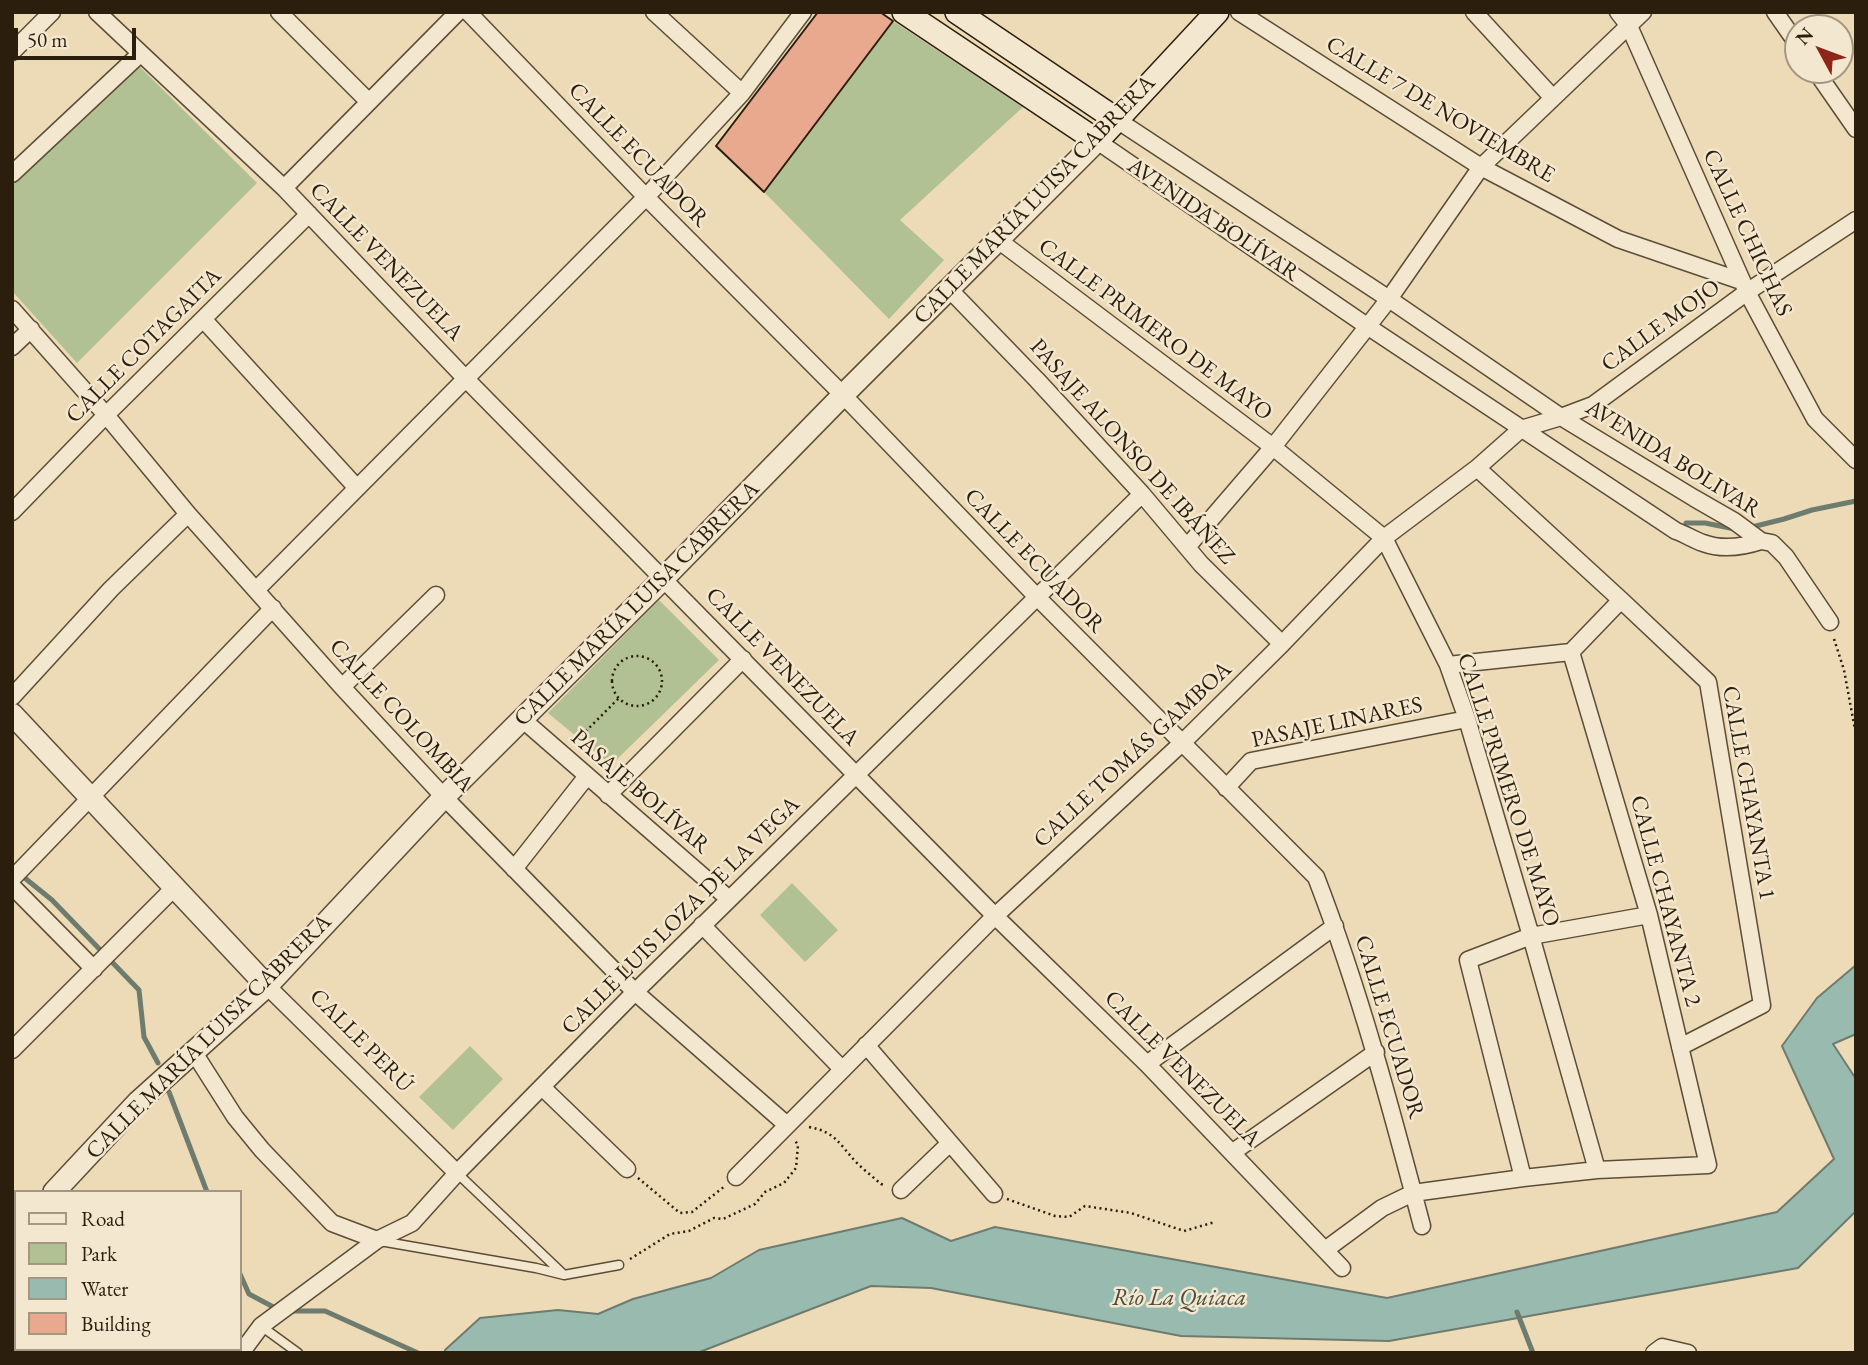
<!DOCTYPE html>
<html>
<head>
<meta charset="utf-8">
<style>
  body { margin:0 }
  #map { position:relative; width:1868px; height:1365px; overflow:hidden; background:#eddab6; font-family:"EB Garamond",serif }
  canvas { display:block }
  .frame { position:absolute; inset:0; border:14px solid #2c1e0c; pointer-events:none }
  .legend { position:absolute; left:14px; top:1190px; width:228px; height:161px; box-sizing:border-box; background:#f3e7d0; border:2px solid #a39782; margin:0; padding:9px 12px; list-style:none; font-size:21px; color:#2c1e0c }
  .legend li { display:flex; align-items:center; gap:14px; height:35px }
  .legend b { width:35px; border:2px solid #a39782 }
  .north { position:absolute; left:1784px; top:14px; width:70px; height:70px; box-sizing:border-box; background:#f3e7d0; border:2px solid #a39782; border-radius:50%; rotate:311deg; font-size:19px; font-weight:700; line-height:28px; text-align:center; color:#2c1e0c }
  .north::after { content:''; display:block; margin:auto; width:24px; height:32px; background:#8f2418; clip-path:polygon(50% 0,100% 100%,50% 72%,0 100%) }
  .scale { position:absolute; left:14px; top:28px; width:122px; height:32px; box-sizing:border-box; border:4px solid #2c1e0c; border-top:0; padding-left:9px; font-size:21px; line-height:24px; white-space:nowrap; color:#2c1e0c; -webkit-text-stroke:5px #f3e7d0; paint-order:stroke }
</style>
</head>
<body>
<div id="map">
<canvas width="1868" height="1365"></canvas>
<div class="frame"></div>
<ul class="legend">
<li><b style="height:9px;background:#f3e7d0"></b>Road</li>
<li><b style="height:19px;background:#b2c193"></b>Park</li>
<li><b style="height:19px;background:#99bbaf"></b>Water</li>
<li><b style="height:19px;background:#e8a98e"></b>Building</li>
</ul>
<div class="north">N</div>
<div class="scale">50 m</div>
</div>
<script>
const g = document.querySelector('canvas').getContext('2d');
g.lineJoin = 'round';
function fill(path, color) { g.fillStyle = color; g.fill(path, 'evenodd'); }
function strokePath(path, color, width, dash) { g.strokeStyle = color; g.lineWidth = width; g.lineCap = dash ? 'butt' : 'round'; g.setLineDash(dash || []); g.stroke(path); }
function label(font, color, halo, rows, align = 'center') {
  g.font = font + ' "EB Garamond",serif'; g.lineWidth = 5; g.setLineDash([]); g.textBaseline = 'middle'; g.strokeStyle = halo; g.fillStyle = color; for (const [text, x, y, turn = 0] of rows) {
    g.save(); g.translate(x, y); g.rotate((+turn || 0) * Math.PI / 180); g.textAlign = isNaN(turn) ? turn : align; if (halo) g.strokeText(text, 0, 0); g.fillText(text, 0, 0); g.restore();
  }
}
const green = new Path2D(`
  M 893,21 L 1023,107 L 900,220 L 944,260 L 889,319 L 764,192 Z
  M 139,66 L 257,183 L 77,363 L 12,291 L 12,186 Z
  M 659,600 L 719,660 L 611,765 L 548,713 Z
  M 792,883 L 838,930 L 805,962 L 760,915 Z
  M 470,1046 L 503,1079 L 453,1130 L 419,1097 Z`);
const water = new Path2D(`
  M 1856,965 L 1856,1034 L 1833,1044 L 1856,1079 L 1856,1211 L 1798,1268 L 1389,1341 L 1181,1336 L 931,1288 L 871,1286 L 697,1353 L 445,1353 L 445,1350 L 480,1318 L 558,1310 L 598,1314 L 633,1299 L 711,1278 L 759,1250 L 902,1218 L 951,1241 L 995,1227 L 1387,1298 L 1777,1212 L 1834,1159 L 1782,1046 L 1817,998 Z`);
const stream = new Path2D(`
  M 1686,523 L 1705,523 L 1735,529
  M 1748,528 L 1784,519 L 1812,510 L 1856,501
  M 21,875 L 52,900 L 139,990 L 144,1037 L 158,1063
  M 169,1092 L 207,1192
  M 240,1274 L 249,1294 L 279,1310
  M 289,1311 L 325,1311 L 418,1353
  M 1517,1312 L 1533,1353`);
const building = new Path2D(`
  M 818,12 L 880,12 L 893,21 L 764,192 L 716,146 Z`);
const path = new Path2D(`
  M 1834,639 L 1844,670 L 1856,735
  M612 681a25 25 0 1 1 50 0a25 25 0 1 1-50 0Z
  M 574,743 L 619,698
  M 809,1127 C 836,1132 839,1144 856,1162 C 864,1170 873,1177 881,1184 L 885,1185
  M 638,1178 L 680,1213 L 692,1212 L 725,1186
  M 1007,1199 L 1055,1216 L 1069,1217 L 1085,1206 L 1131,1213 L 1184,1231 L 1215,1222
  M 630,1259 L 670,1234 L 689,1231 L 714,1218 L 723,1219 L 755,1204 L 765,1192 L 784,1183 L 796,1168 L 798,1145 L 794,1139`);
const service = new Path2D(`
  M 457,1173 L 562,1273
  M 380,1241 L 536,1268 L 564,1275 L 619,1265
  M 261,1326 L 298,1353`);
const minor = new Path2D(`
  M 97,12 L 284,188 L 466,379 L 995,916 L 1147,1064 L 1342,1268
  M 279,12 L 369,102
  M 468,12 L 646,197 L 843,395 L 1036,596 L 1316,877 C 1360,991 1391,1108 1422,1226
  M 654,12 L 742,93
  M 1239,12 L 1481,167 L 1618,239 L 1741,281
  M 1474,12 L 1553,98
  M 1618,12 L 1629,26 L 1747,292 L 1815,419 L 1856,460
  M 1775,12 L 1798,45
  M 12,52 L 52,12
  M 1815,70 L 1856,129
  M 1117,120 L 1389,299 L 1561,417 L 1694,498 L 1734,521 L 1761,541 L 1772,543 L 1786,557 L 1830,622
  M 1097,141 L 1367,326 L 1676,531 C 1685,534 1694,540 1703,543 C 1722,550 1743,547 1761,541
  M 12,174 L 140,54
  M 284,188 L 458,12
  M 998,240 L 1273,447 L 1384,538 L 1448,665 L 1467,719 L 1531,936 L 1597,1170
  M 949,289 L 1037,380 L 1142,494 L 1201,564 L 1282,644
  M 12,309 L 106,415 L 188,514 L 342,687 L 444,797 L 635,992 L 787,1125
  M 203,319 L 357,488
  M 12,347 L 31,329
  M 1477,468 L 1621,600 L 1708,682 L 1762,1005 L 1680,1047
  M 12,512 L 106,415 L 309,214
  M 1187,547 L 1273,447 L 1389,299 L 1481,167 L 1643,12
  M 257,589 L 646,197 L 742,93 L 803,12
  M 1448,665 L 1571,652 L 1621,600
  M 342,687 L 436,595
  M 12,697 L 111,589 L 188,514
  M 522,719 L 729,899
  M 1226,788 L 1251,761 L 1467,719
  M 608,795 L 743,659
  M 514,869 L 587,776
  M 12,879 L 273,608
  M 12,886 L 94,969
  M 702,925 L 842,1069
  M 267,986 L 457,1173
  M 866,1045 L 994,1194
  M 12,1050 L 175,887
  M 193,1051 L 235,1117 L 262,1150 L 332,1223 L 377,1240
  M 1147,1064 L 1335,926
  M 542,1087 L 627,1169
  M 1233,1152 L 1376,1052
  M 736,1177 L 995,916 L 1182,743 L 1282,644 L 1384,538 L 1477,468 L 1521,429 L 1561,417 L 1593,405 L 1747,292 L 1856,220
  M 1523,1178 L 1468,960 L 1531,936 L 1649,915
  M 901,1190 L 950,1143
  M 1325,1250 L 1382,1208 L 1413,1193 L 1523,1178 L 1597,1170 L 1708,1165 L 1649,915 L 1571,652
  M 12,1297 L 16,1300
  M 82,1349 L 87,1353
  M 58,1353 L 60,1349
  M 241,1353 L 261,1326 L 377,1240 L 412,1223 L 457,1173 L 635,992 L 1142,494
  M 1654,1353 L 1662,1347 L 1688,1353`);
const tertiary = new Path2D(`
  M 12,714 L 267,986
  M 54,1192 L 138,1102 L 267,986 L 444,797 L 664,578 L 843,395 L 1097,141
  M 12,1237 L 16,1233`);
const secondary = new Path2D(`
  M 904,12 L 1097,141 L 1217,12
  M 957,12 L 1117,120`);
const streetNames = [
  ["CALLE 7 DE NOVIEMBRE",1440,110,31],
  ["CALLE ECUADOR",638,155,46],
  ["CALLE MARÍA LUISA CABRERA",1035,200,-46],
  ["AVENIDA BOLÍVAR",1213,220,34],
  ["CALLE CHICHAS",1747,233,65],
  ["CALLE VENEZUELA",386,262,46],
  ["CALLE MOJO",1661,326,-36],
  ["CALLE PRIMERO DE MAYO",1155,330,37],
  ["CALLE COTAGAITA",144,346,-45],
  ["PASAJE ALONSO DE IBÁÑEZ",1132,452,48],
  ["AVENIDA BOLIVAR",1673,459,32],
  ["CALLE ECUADOR",1034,561,46],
  ["CALLE MARÍA LUISA CABRERA",637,604,-45],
  ["CALLE VENEZUELA",782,667,46],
  ["CALLE COLOMBIA",401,716,47],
  ["PASAJE LINARES",1337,723,-12],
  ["CALLE TOMÁS GAMBOA",1133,755,-43],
  ["CALLE PRIMERO DE MAYO",1508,790,72],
  ["PASAJE BOLÍVAR",640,792,41],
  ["CALLE CHAYANTA 1",1748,793,80],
  ["CALLE CHAYANTA 2",1665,901,75],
  ["CALLE LUIS LOZA DE LA VEGA",681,916,-45],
  ["CALLE ECUADOR",1389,1027,73],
  ["CALLE MARÍA LUISA CABRERA",209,1037,-45],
  ["CALLE PERÚ",361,1041,45],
  ["CALLE VENEZUELA",1182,1069,45]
];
const waterNames = [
  ["Río La Quiaca",1179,1298]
];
fill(green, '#b2c193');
fill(water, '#99bbaf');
strokePath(water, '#6d7c6e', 2);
strokePath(stream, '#6d7c6e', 5);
fill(building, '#e8a98e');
strokePath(building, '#2c1e0c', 2);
strokePath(service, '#5c4d36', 11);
strokePath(minor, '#5c4d36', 19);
strokePath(tertiary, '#5c4d36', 24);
strokePath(secondary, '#2c1e0c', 26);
strokePath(path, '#2c1e0c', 2.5, [2, 3.5]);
strokePath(service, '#f3e7d0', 8);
strokePath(minor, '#f3e7d0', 16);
strokePath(tertiary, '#f3e7d0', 21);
strokePath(secondary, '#f3e7d0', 23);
label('23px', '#2c1e0c', '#f3e7d0', streetNames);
label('italic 24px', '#4d4d3d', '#f3e7d0', waterNames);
</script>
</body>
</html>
